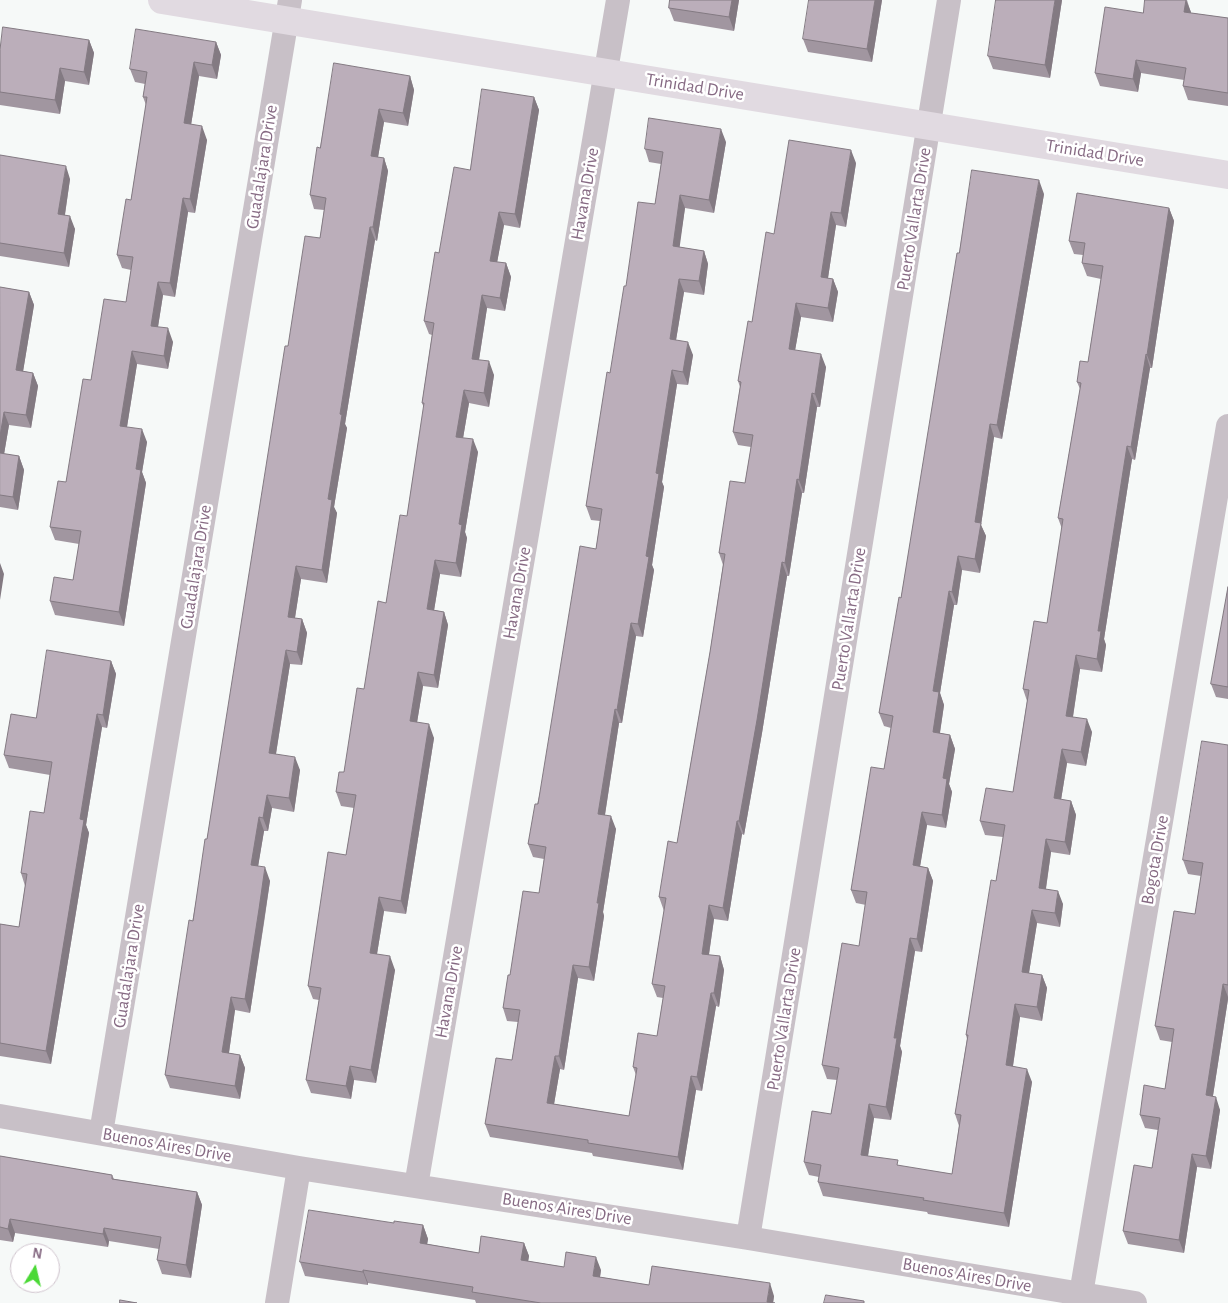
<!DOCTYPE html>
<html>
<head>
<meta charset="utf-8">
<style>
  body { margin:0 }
  #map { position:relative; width:1228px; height:1303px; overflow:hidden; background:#f6f9f8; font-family:"Alegreya Sans",sans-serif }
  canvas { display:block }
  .north { position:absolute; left:10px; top:1243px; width:50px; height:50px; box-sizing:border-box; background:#fff; border:1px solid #cfc3cd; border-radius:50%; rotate:9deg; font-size:14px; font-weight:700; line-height:20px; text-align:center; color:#866a83 }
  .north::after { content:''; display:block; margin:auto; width:18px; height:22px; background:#4bd936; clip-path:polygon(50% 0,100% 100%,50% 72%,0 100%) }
</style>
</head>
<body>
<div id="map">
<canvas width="1228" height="1303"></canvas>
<div class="north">N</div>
</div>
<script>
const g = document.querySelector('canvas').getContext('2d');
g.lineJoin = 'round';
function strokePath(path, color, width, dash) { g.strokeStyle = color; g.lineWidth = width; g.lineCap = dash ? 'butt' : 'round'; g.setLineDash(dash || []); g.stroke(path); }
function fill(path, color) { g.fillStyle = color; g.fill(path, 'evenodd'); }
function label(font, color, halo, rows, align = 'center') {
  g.font = font + ' "Alegreya Sans",sans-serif'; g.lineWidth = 5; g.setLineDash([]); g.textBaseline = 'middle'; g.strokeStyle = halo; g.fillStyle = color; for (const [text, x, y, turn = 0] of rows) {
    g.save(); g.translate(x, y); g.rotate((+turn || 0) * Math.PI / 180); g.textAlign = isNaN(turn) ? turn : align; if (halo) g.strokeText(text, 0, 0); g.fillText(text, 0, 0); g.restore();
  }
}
const street = new Path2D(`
  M 0,1116 L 299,1168 L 748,1238 L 1135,1303
  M 101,1133 L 290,0
  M 416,1186 L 618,0
  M 748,1238 L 949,0
  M 1081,1294 L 1228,426
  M 277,1303 L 299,1168`);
const secondary = new Path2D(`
  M 162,0 L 1228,175`);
const wall = new Path2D(`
  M 670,0 L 739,0 L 734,31 L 674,21 L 669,8 Z
  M 882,0 L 872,62 L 808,52 L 803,39 Z
  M 1062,0 L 1050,78 L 993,69 L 988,56 Z
  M 1187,0 L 1191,13 L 1228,18 L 1228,106 L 1188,100 L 1183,86 L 1184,80 L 1141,73 L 1138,92 L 1100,86 L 1095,73 L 1143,13 Z
  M 89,40 L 94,53 L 89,85 L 65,81 L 60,114 L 0,105 L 0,50 Z
  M 216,42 L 221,55 L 217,79 L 199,76 L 191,125 L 207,140 L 195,213 L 188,212 L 175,297 L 163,295 L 158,327 L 173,342 L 168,369 L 137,364 L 127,427 L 147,442 L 142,472 L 146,483 L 124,626 L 55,615 L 50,601 L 73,580 L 79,544 L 55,540 L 50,527 L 66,482 L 91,380 L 126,302 L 131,270 L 122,268 L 117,255 L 131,200 L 146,105 L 143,97 L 145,84 L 135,82 L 130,69 Z
  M 410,76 L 414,90 L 408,126 L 384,122 L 378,157 L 384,158 L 388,171 L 377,241 L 375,240 L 345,424 L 347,428 L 334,507 L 337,513 L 327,583 L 301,579 L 295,618 L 302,619 L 307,633 L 302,665 L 290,664 L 276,754 L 300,770 L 294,812 L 272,808 L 268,831 L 264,831 L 258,866 L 270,881 L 264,923 L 250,1013 L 235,1010 L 229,1053 L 240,1055 L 245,1068 L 240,1099 L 170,1088 L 165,1075 L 207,839 L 288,346 L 320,238 L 324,210 L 314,209 L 310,195 L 320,148 Z
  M 534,97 L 539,110 L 520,228 L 504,225 L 497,262 L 506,263 L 511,277 L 505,311 L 487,308 L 479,360 L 494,375 L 489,407 L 469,403 L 463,438 L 478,452 L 465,532 L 467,538 L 461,577 L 440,574 L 434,610 L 444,612 L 448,625 L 438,688 L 423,686 L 417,722 L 434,738 L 406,914 L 384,911 L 377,954 L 395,970 L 376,1083 L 354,1080 L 351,1099 L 311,1093 L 306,1080 L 319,1000 L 313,999 L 308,986 L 346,855 L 354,808 L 341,806 L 336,792 L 344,772 L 386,603 L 407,516 L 424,408 L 422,403 L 432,335 L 429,334 L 424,321 L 439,253 L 470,170 Z
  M 726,142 L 714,213 L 685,208 L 679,247 L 704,251 L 708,264 L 704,295 L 684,292 L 676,340 L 693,355 L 688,385 L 677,384 L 662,482 L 664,487 L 652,565 L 654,570 L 643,637 L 636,636 L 622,723 L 619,723 L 605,815 L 616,829 L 603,912 L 604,916 L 594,981 L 578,978 L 564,1070 L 560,1069 L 554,1104 L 629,1116 L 636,1075 L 633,1067 L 657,1036 L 663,998 L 657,997 L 652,984 L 664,911 L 659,897 L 677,843 L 710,652 L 723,565 L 719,553 L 745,483 L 751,447 L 738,445 L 733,432 L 740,387 L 738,381 L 752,322 L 774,234 L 856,163 L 846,227 L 836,225 L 828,278 L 833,279 L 838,292 L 833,322 L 801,317 L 795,350 L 826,367 L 820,407 L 817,407 L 804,493 L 802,493 L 789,576 L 787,576 L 762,733 L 744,835 L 742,834 L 728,921 L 714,919 L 709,955 L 720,956 L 724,970 L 719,1007 L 716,1006 L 702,1091 L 696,1090 L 683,1170 L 593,1156 L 592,1153 L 490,1137 L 485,1124 L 512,1060 L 518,1022 L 507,1021 L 503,1008 L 510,975 L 539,893 L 544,859 L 533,857 L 528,844 L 596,549 L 600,521 L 591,520 L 586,506 L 610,373 L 655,204 L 661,164 L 649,162 L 645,149 Z
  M 0,155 L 70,179 L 65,215 L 75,229 L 69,267 L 0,256 Z
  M 1044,194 L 1002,439 L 994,437 L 981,525 L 986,536 L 980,573 L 962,570 L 957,605 L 954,605 L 940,693 L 944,705 L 940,733 L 950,735 L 955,749 L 949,784 L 952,792 L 946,828 L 927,825 L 920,866 L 928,868 L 933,881 L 922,952 L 915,951 L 900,1046 L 902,1052 L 891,1120 L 874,1118 L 868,1156 L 900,1166 L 952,1174 L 959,1126 L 955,1114 L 967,1039 L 966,1035 L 996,881 L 1003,837 L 985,835 L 980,821 L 1013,792 L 1027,701 L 1023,689 L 1047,623 L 1062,529 L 1058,518 L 1080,389 L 1077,382 L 1088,362 L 1101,279 L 1087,276 L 1082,263 L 1083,255 L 1074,254 L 1069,241 L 1169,208 L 1174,221 L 1152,368 L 1150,368 L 1135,460 L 1132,459 L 1104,639 L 1106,645 L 1102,672 L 1080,669 L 1073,717 L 1092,732 L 1086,766 L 1067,763 L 1061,800 L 1071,801 L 1076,815 L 1070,855 L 1051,852 L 1046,889 L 1063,904 L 1060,927 L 1037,923 L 1029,973 L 1042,975 L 1047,988 L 1042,1021 L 1020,1017 L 1013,1066 L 1032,1082 L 1009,1227 L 928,1214 L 927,1212 L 823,1196 L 818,1182 L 819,1177 L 809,1175 L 804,1162 L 831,1114 L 837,1080 L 827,1079 L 822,1065 L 859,946 L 866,905 L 856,903 L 851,890 L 884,769 L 891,728 L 884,726 L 879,713 L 901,598 L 959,253 Z
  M 0,287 L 29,292 L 34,305 L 23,371 L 33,373 L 38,386 L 31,428 L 9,425 L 4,454 L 19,456 L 24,470 L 18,510 L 0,507 Z
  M 1228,587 L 1228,699 L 1216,697 L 1211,684 Z
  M 111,661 L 116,674 L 107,728 L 102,727 L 86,825 L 89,833 L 51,1064 L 0,1056 L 0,924 L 19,927 L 25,886 L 21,873 L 44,813 L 50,775 L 9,768 L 4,755 L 36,718 Z
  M 1228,745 L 1228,999 L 1213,1096 L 1220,1110 L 1211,1169 L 1197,1167 L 1184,1253 L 1128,1244 L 1123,1231 L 1152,1168 L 1158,1130 L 1145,1128 L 1140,1115 L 1165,1089 L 1172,1042 L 1160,1040 L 1155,1026 L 1195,914 L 1201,876 L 1188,874 L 1183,860 Z
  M 0,1156 L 112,1175 L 114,1179 L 197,1192 L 202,1205 L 191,1278 L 162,1274 L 157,1260 L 159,1249 L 109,1241 L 108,1247 L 15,1233 L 13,1242 L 0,1240 Z
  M 394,1223 L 423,1225 L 428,1239 L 427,1244 L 479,1253 L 524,1243 L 529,1256 L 528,1261 L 564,1267 L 601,1270 L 600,1277 L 649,1285 L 774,1296 L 773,1303 L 775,1303 L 476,1303 L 475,1300 L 368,1283 L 368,1285 L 305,1276 L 300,1262 Z`);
const shadedWall = new Path2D(`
  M 732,0 L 739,0 L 734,31 L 729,17 Z
  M 875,0 L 882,0 L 872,62 L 867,49 Z
  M 1055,0 L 1062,0 L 1050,78 L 1045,65 Z
  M 1186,0 L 1191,12 L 1189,25 L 1184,12 Z
  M 89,40 L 94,53 L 89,85 L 84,72 Z
  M 216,42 L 221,55 L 217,79 L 212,65 Z
  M 1136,60 L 1141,73 L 1138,92 L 1133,79 Z
  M 194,62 L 199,76 L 189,137 L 184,123 Z
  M 60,68 L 65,81 L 60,114 L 55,100 Z
  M 410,76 L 414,90 L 408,126 L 403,113 Z
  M 534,97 L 539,110 L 520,228 L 515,214 Z
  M 379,109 L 384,122 L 376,169 L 371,156 Z
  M 202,126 L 207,140 L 195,213 L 190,199 Z
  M 721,129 L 726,142 L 714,213 L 709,200 Z
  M 851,150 L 856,163 L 846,227 L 841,213 Z
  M 384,158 L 388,171 L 377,241 L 373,227 Z
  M 66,166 L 70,179 L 63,227 L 58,214 Z
  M 1039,180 L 1044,194 L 1002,439 L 997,425 Z
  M 680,195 L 685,208 L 678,259 L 673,246 Z
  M 183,198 L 188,212 L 175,297 L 170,283 Z
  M 1169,208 L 1174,221 L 1152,368 L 1147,355 Z
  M 499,212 L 504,225 L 495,274 L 490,261 Z
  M 831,212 L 836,225 L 826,291 L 821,277 Z
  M 70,216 L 75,229 L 69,267 L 64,253 Z
  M 370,227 L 375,240 L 345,424 L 347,428 L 334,507 L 337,513 L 327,583 L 322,570 L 328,499 L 340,414 Z
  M 704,251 L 708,264 L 704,295 L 699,281 Z
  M 506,263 L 511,277 L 505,311 L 500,298 Z
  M 679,279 L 684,292 L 674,352 L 670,339 Z
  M 833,279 L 838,292 L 833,322 L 828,308 Z
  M 158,282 L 163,295 L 156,339 L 151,326 Z
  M 29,292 L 34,305 L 21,384 L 16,370 Z
  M 482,295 L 487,308 L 477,372 L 472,359 Z
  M 796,303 L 801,317 L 793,362 L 789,349 Z
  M 168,328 L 173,342 L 168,369 L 164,356 Z
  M 688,342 L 693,355 L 688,385 L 683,372 Z
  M 132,351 L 137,364 L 125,439 L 120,426 Z
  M 821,354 L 826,367 L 820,407 L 815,394 Z
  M 1146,354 L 1150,368 L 1135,460 L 1131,447 Z
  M 489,361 L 494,375 L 489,407 L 484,393 Z
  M 672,370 L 677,384 L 662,482 L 664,487 L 652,565 L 654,570 L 643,637 L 638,624 L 656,473 Z
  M 33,373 L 38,386 L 31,428 L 26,415 Z
  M 464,390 L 469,403 L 461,450 L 456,437 Z
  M 812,393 L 817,407 L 804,493 L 799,480 Z
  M 4,412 L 9,425 L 2,466 L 0,460 L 0,436 Z
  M 990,424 L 994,437 L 981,525 L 986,536 L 980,573 L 975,559 L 975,522 Z
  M 142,429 L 147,442 L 142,472 L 146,483 L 124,626 L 119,612 L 136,469 Z
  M 473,439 L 478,452 L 465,532 L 467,538 L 461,577 L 456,563 L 459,524 Z
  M 1127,446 L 1132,459 L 1104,639 L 1106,645 L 1102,672 L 1097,659 L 1098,631 Z
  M 19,456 L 24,470 L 18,510 L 13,497 Z
  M 797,479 L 802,493 L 789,576 L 785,563 Z
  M 958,556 L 962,570 L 957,605 L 952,592 Z
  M 435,560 L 440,574 L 432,623 L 427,609 Z
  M 782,562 L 787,576 L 762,733 L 744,835 L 739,821 Z
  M 0,563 L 4,574 L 0,600 Z
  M 296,566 L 301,579 L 293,630 L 288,617 Z
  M 949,591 L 954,605 L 940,693 L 944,705 L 938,745 L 933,732 L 933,691 Z
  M 444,612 L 448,625 L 438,688 L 434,675 Z
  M 302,619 L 307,633 L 302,665 L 297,652 Z
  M 631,623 L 636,636 L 622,723 L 617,710 Z
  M 286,650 L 290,664 L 274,766 L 269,753 Z
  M 1076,655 L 1080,669 L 1071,729 L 1066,716 Z
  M 111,661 L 116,674 L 107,728 L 103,715 Z
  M 418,672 L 423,686 L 415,735 L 410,721 Z
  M 615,709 L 619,723 L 603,827 L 598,814 Z
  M 97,714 L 102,727 L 86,825 L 89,833 L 51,1064 L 46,1051 L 80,819 Z
  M 1087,719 L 1092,732 L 1086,766 L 1081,752 Z
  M 429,724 L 434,738 L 406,914 L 401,901 Z
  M 950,735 L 955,749 L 949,784 L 952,792 L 946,828 L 942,815 L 943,778 Z
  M 1062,749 L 1067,763 L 1059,812 L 1054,798 Z
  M 295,757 L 300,770 L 294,812 L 289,798 Z
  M 267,795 L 272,808 L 268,831 L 263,818 Z
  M 1071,801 L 1076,815 L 1070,855 L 1065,842 Z
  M 922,812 L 927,825 L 918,879 L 913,865 Z
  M 611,816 L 616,829 L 603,912 L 604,916 L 594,981 L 589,967 L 597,903 Z
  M 259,817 L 264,831 L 256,879 L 251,865 Z
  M 737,821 L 742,834 L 728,921 L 723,908 Z
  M 1046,839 L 1051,852 L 1044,901 L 1039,888 Z
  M 265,867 L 270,881 L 250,1013 L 245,999 Z
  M 928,868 L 933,881 L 922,952 L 917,939 Z
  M 1058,891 L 1063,904 L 1060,927 L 1055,913 Z
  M 379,897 L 384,911 L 375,966 L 370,953 Z
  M 709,905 L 714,919 L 707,967 L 702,954 Z
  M 1032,910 L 1037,923 L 1027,985 L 1022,972 Z
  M 910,938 L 915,951 L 900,1046 L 902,1052 L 891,1120 L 886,1107 L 894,1038 Z
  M 390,956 L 395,970 L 376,1083 L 371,1070 Z
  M 720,956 L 724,970 L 719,1007 L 714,993 Z
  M 573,965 L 578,978 L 564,1070 L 559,1056 Z
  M 1042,975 L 1047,988 L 1042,1021 L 1037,1007 Z
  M 1223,984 L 1228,997 L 1228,999 L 1211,1108 L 1206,1095 Z
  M 711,993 L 716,1006 L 702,1091 L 697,1077 Z
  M 231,997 L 235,1010 L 227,1066 L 222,1052 Z
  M 1015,1004 L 1020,1017 L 1011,1079 L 1006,1065 Z
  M 240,1055 L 245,1068 L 240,1099 L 235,1086 Z
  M 555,1056 L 560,1069 L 552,1116 L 547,1103 Z
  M 350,1066 L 354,1080 L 351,1099 L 346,1086 Z
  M 1027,1069 L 1032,1082 L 1009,1227 L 1004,1213 Z
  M 691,1076 L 696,1090 L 683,1170 L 678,1157 Z
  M 1216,1097 L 1220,1110 L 1211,1169 L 1206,1156 Z
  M 869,1104 L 874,1118 L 866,1168 L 861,1155 Z
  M 1192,1154 L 1197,1167 L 1184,1253 L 1179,1240 Z
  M 197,1192 L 202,1205 L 191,1278 L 186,1265 Z
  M 10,1219 L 15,1233 L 13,1242 L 8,1229 Z
  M 423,1225 L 428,1239 L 425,1257 L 420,1243 Z
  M 104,1228 L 109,1241 L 108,1247 L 103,1234 Z
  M 524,1243 L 529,1256 L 526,1274 L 521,1260 Z
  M 596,1257 L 601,1270 L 598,1290 L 593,1276 Z
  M 363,1270 L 368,1283 L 368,1285 L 363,1272 Z
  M 770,1283 L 774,1296 L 773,1303 L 767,1302 Z`);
const building = new Path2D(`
  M 670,0 L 732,0 L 729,17 L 669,8 Z
  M 809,0 L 875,0 L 867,49 L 803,39 Z
  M 996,0 L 1055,0 L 1045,65 L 988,56 Z
  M 1145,0 L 1186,0 L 1184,12 L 1228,18 L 1228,93 L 1183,86 L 1186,68 L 1136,60 L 1133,79 L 1095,73 L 1105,7 L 1143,13 Z
  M 3,27 L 89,40 L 84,72 L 60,68 L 55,100 L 0,92 L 0,50 Z
  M 136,29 L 216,42 L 212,65 L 194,62 L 184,123 L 202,126 L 190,199 L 183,198 L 170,283 L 158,282 L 151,326 L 168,328 L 164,356 L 132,351 L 120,426 L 142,429 L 136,469 L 141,470 L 119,612 L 50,601 L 54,577 L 73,580 L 81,531 L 50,527 L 58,481 L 66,482 L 83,379 L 91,380 L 104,299 L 126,302 L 133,257 L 117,255 L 126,199 L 131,200 L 147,97 L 143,97 L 147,72 L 130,69 Z
  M 334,63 L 410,76 L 403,113 L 379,109 L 371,156 L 384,158 L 373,227 L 370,227 L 340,414 L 342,415 L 328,499 L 332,500 L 322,570 L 296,566 L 288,617 L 302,619 L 297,652 L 286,650 L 269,753 L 295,757 L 289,798 L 267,795 L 263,818 L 259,817 L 251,865 L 265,867 L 259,909 L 245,999 L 231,997 L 222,1052 L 240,1055 L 235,1086 L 165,1075 L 189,920 L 193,921 L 205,839 L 207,839 L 285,346 L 288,346 L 305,236 L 320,238 L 326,198 L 310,195 L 317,147 L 320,148 Z
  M 482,89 L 534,97 L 515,214 L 499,212 L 490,261 L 506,263 L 500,298 L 482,295 L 472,359 L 489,361 L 484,393 L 464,390 L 456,437 L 473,439 L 459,524 L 462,525 L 456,563 L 435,560 L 427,609 L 444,612 L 434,675 L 418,672 L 410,721 L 429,724 L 401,901 L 379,897 L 370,953 L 390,956 L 371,1070 L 350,1066 L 346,1086 L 306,1080 L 321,988 L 308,986 L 328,852 L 346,855 L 356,795 L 336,792 L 339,772 L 344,772 L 357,688 L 364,689 L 378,601 L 386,603 L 400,515 L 407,516 L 424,403 L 422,403 L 434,323 L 424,321 L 435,252 L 439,253 L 454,167 L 470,170 Z
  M 649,118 L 721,129 L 709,200 L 680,195 L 673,246 L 704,251 L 699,281 L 679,279 L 670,339 L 688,342 L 683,372 L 672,370 L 656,473 L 659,474 L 646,556 L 649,557 L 638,624 L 631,623 L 617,710 L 615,709 L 598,814 L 611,816 L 597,903 L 599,903 L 589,967 L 573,965 L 559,1056 L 555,1056 L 547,1103 L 629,1116 L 637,1068 L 633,1067 L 638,1033 L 657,1036 L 665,986 L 652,984 L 666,898 L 659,897 L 668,841 L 677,843 L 710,652 L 725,554 L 719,553 L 730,481 L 745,483 L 753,435 L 733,432 L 741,382 L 738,381 L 748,321 L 752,322 L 766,232 L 774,234 L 789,140 L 851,150 L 841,213 L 831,212 L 821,277 L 833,279 L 828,308 L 796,303 L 789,349 L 821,354 L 815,394 L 812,393 L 799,480 L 797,479 L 785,563 L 782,562 L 757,720 L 739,821 L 737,821 L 723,908 L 709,905 L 702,954 L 720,956 L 714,993 L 711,993 L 697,1077 L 691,1076 L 678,1157 L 588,1143 L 588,1140 L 485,1124 L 496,1058 L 512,1060 L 520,1010 L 503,1008 L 508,975 L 510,975 L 523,891 L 539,893 L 546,847 L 528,844 L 535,804 L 538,804 L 580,546 L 596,549 L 602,509 L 586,506 L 607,372 L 610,373 L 624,286 L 626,286 L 638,202 L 655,204 L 663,152 L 645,149 Z
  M 0,155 L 66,166 L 58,214 L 70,216 L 64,253 L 0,243 Z
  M 972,170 L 1039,180 L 997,425 L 990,424 L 975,522 L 981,523 L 975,559 L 958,556 L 952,592 L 949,591 L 933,691 L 939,692 L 933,732 L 950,735 L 943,778 L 947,779 L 942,815 L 922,812 L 913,865 L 928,868 L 917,939 L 910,938 L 894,1038 L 897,1038 L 886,1107 L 869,1104 L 861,1155 L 898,1160 L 897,1165 L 952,1174 L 961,1115 L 955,1114 L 968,1035 L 966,1035 L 991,880 L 996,881 L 1005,825 L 980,821 L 986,788 L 1013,792 L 1029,690 L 1023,689 L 1034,621 L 1047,623 L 1063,519 L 1058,518 L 1081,383 L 1077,382 L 1080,361 L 1088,362 L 1103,266 L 1082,263 L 1085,243 L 1069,241 L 1077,193 L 1169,208 L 1147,355 L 1146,354 L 1131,447 L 1127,446 L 1098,631 L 1101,631 L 1097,659 L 1076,655 L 1066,716 L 1087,719 L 1081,752 L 1062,749 L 1054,798 L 1071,801 L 1065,842 L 1046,839 L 1039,888 L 1058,891 L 1055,913 L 1032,910 L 1022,972 L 1042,975 L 1037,1007 L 1015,1004 L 1006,1065 L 1027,1069 L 1004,1213 L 923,1200 L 924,1198 L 818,1182 L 821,1165 L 804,1162 L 812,1111 L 831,1114 L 839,1068 L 822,1065 L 842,943 L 859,946 L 867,892 L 851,890 L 871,767 L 884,769 L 893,716 L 879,713 L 899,597 L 901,598 L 957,253 L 959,253 Z
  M 0,287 L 29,292 L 16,370 L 33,373 L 26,415 L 4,412 L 0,436 Z
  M 0,453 L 19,456 L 13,497 L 0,495 Z
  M 1228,587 L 1228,687 L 1211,684 Z
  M 47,650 L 111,661 L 103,715 L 97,714 L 80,819 L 84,820 L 46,1051 L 0,1043 L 0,924 L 19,927 L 27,874 L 21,873 L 30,811 L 44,813 L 52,762 L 4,755 L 11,714 L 36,718 Z
  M 1202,741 L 1228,745 L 1228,985 L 1223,984 L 1206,1095 L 1216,1097 L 1206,1156 L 1192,1154 L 1179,1240 L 1123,1231 L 1134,1165 L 1152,1168 L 1160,1118 L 1140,1115 L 1144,1085 L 1165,1089 L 1174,1029 L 1155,1026 L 1174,911 L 1195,914 L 1203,863 L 1183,860 Z
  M 0,1156 L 112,1175 L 112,1179 L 197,1192 L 186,1265 L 157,1260 L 161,1237 L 104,1228 L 103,1234 L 10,1219 L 8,1229 L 0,1227 Z
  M 309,1210 L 394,1223 L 394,1221 L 423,1225 L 420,1243 L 479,1253 L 481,1236 L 524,1243 L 521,1260 L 564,1267 L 566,1252 L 596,1257 L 593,1276 L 649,1285 L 652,1266 L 770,1283 L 767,1302 L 775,1303 L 541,1303 L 472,1292 L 473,1287 L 363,1270 L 363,1272 L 300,1262 Z
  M 826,1295 L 864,1301 L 864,1303 L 824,1303 Z
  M 120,1300 L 137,1303 L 120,1303 Z`);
const streetNames = [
  ["Trinidad Drive",695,87,9],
  ["Trinidad Drive",1095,153,9],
  ["Guadalajara Drive",262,167,-81],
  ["Havana Drive",585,194,-80],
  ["Puerto Vallarta Drive",914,219,-81],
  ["Guadalajara Drive",196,567,-81],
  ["Havana Drive",517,593,-80],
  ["Puerto Vallarta Drive",849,619,-81],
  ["Bogota Drive",1155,860,-80],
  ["Guadalajara Drive",129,966,-81],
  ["Havana Drive",449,992,-80],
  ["Puerto Vallarta Drive",784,1019,-81],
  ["Buenos Aires Drive",167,1145,10],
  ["Buenos Aires Drive",567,1209,9],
  ["Buenos Aires Drive",967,1275,10]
];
strokePath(street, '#c8c0c7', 24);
strokePath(secondary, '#e1dae1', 28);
fill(wall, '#a196a0');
fill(shadedWall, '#837a82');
fill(building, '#bbaeba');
strokePath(building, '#837a82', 1);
label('18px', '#866a83', '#fff', streetNames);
</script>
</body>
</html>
